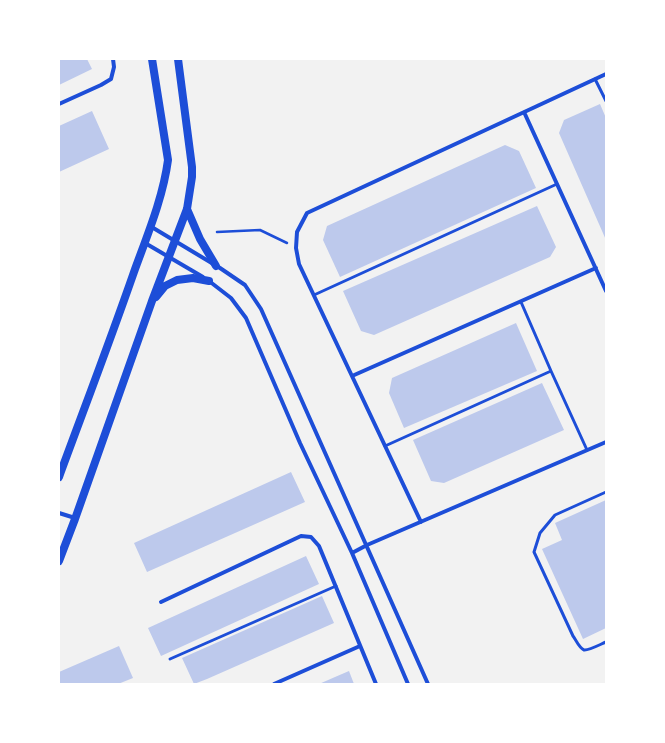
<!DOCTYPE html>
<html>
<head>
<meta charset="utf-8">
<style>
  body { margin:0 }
  #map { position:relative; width:665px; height:743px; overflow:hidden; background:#f2f2f2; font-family:Roboto,sans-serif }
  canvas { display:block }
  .frame { position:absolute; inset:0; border:60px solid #fff; pointer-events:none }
</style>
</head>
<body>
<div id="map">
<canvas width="665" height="743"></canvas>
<div class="frame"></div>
</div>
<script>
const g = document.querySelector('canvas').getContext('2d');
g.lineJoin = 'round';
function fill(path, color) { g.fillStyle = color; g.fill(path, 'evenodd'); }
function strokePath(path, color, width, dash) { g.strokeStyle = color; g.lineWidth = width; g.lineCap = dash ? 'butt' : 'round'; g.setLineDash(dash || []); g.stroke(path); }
const building = new Path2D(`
  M 59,59 L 87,59 L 92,69 L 59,85 Z
  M 600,104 L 606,118 L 606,240 L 559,133 L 564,120 Z
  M 92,111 L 109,149 L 59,172 L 59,126 Z
  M 505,145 L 519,151 L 536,188 L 340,277 L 323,240 L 327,226 Z
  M 537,206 L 556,247 L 550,257 L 374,335 L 361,331 L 343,291 Z
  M 516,323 L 537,371 L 404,428 L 389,393 L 392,378 Z
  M 542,383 L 564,430 L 444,483 L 431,481 L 413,440 Z
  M 291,472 L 305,502 L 147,572 L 134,543 Z
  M 606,500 L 606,628 L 583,639 L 542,549 L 562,540 L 555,523 Z
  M 306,556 L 319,584 L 161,656 L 148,628 Z
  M 322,596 L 334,623 L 207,679 L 194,684 L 182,658 Z
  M 119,646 L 133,678 L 118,684 L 59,684 L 59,672 Z
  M 349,671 L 354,684 L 319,684 L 335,677 Z`);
const path = new Path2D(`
  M 217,232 L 260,230 L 287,243`);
const service = new Path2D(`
  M 595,79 L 606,101
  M 314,295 L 557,184
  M 521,302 L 551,371
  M 385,446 L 551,371 L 587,450
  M 606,492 L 555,515 L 540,533 L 534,552 L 573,636 C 576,640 579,648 584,650 C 588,651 601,644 606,642
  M 170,659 L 336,586`);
const minor = new Path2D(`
  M 59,104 L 101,85 L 111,79 L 114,67 L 113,59
  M 524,112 L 606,291
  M 150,226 L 220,268 L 245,285 L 261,309 L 428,684
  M 145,243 L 203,277
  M 209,281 L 231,298 L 246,318 L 300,443 L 352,553 L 408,684
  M 352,376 L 596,268
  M 59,513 L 75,518
  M 421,522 L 299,264 L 296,248 L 297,232 L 307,213 L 606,74
  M 352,553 L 367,545 L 606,442
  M 161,602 L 301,536 L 311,537 L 319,546 L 376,684
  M 274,684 L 360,646`);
const secondary = new Path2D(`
  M 187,209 L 200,239 L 216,266
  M 156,297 L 165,286 L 177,280 L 193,278 L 209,281
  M 59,477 C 84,409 110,341 134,272 C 147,236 163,198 168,160 L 152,59
  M 59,561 L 75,519 L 152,301 L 187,209 L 192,177 L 192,167 L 178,59`);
fill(building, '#bdc9ec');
strokePath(path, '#1d4ed8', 2.5);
strokePath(service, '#1d4ed8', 3);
strokePath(minor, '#1d4ed8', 4);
strokePath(secondary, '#1d4ed8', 8);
</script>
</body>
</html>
